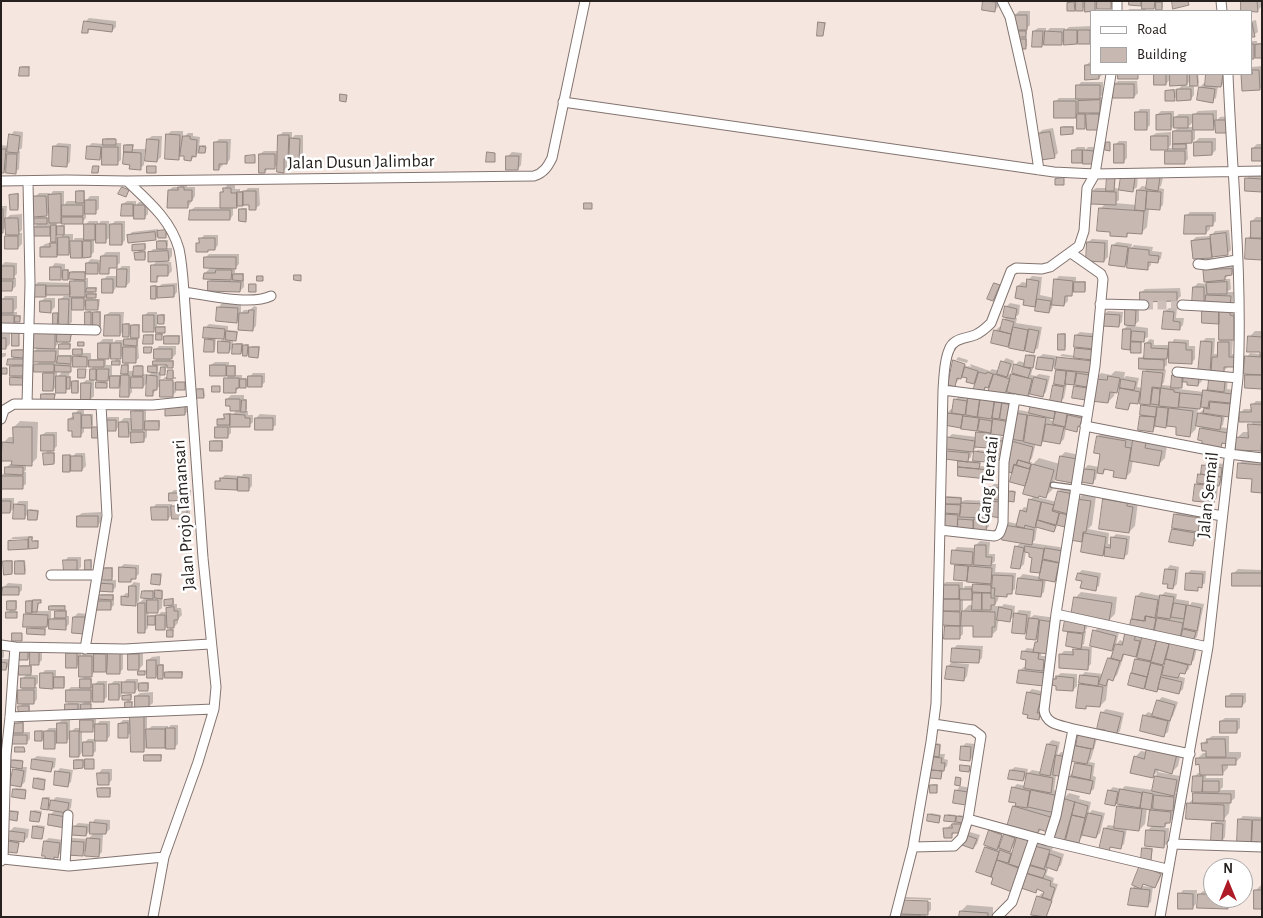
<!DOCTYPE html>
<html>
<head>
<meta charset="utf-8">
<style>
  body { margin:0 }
  #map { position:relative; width:1263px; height:918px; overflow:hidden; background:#f6e6e0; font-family:"Alegreya Sans",sans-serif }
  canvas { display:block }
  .frame { position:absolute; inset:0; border:2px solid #26201e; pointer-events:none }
  .legend { position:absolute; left:1090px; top:10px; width:162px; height:65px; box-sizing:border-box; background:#fff; border:1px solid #a8a6a5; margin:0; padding:6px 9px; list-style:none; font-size:15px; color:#26201e }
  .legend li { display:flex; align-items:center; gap:10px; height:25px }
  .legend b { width:25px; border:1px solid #a8a6a5 }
  .north { position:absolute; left:1203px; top:858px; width:50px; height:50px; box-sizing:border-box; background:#fff; border:1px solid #a8a6a5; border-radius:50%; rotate:0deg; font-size:14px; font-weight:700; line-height:20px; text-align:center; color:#26201e }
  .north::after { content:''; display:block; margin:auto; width:18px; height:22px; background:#ae1b27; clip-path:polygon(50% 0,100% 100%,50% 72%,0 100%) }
</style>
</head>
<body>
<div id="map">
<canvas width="1263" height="918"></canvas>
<div class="frame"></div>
<ul class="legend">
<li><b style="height:6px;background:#fff"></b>Road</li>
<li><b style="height:14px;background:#c7b8b2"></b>Building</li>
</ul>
<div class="north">N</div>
</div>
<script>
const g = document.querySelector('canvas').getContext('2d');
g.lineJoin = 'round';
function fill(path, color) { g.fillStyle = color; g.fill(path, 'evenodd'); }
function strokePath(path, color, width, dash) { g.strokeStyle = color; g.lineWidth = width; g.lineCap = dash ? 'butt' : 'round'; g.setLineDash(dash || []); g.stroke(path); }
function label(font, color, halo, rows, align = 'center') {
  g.font = font + ' "Alegreya Sans",sans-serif'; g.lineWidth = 5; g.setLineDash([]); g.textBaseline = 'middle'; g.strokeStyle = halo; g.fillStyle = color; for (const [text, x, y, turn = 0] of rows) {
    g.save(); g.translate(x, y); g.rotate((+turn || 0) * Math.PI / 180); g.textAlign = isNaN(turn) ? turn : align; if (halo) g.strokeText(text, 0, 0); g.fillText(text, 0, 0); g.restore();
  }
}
const shadow = new Path2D(`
  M 985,1 L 999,1 L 998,7 L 994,11 Z
  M 1071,1 L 1114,1 L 1114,4 L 1110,8 L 1098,8 L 1095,11 L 1086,11 L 1086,5 L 1083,9 L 1077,7 L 1074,10 L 1069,3 Z
  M 1130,1 L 1163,1 L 1163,8 L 1160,11 L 1163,11 L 1156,11 L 1157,5 L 1154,8 L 1146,8 L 1146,11 L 1128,11 L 1129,9 L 1143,9 L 1143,4 L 1130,4 Z
  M 1242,1 L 1261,1 L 1261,7 L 1257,11 L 1242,11 Z
  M 1167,10 L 1182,10 L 1182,11 L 1166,11 Z
  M 1019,11 L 1030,11 L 1030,25 L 1027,28 L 1027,34 L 1023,37 L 1027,37 L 1027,46 L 1025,47 L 1020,39 L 1023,36 L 1016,31 L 1019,29 L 1015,15 Z
  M 89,18 L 116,21 L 116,27 L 112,31 L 91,28 L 88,32 L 85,22 Z
  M 1256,20 L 1258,32 L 1252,36 L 1252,21 Z
  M 821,22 L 826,22 L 823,35 L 820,23 Z
  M 1092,26 L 1092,42 L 1065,43 L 1065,40 L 1061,44 L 1044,44 L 1041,46 L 1034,31 L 1038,28 L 1046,28 L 1046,32 L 1050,28 L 1065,28 L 1065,30 L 1069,27 Z
  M 1252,41 L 1257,41 L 1257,43 L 1262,43 L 1262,57 L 1257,55 L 1252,58 Z
  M 1090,62 L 1092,62 L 1092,74 L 1103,74 L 1099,78 L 1086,78 L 1086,65 Z
  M 23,66 L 30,66 L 28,75 L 21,67 Z
  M 1262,66 L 1262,87 L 1259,89 L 1243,89 L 1243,74 L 1252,74 L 1252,67 Z
  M 1156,74 L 1198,74 L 1199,83 L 1194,85 L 1194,95 L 1191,99 L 1178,96 L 1174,99 L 1166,91 L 1176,89 L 1176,92 L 1183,84 L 1171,78 L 1166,84 L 1156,84 ZM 1191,80 L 1192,86 L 1185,86 Z
  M 1208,74 L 1225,74 L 1225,82 L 1221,86 L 1218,86 L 1216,98 L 1212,101 L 1200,87 L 1204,83 L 1207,84 Z
  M 1118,81 L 1137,81 L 1138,93 L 1134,97 L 1114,84 Z
  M 1081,82 L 1103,82 L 1103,94 L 1100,97 L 1103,97 L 1103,107 L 1100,111 L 1102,111 L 1103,125 L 1088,125 L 1085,128 L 1078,114 L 1076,117 L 1055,102 L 1059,98 L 1078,98 L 1078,86 ZM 1086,111 L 1091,111 L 1086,117 Z
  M 1140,109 L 1150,109 L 1150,125 L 1146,129 L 1137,113 Z
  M 1217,110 L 1217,120 L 1220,117 L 1231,116 L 1231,128 L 1217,125 L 1213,129 L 1195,129 L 1195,142 L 1199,138 L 1216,138 L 1216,150 L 1212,154 L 1195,154 L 1195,139 L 1192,142 L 1187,142 L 1188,159 L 1184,163 L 1166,152 L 1169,149 L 1152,149 L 1152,136 L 1156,133 L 1171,132 L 1171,145 L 1168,148 L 1174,148 L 1174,131 L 1179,127 L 1175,124 L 1171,129 L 1157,115 L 1161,111 L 1174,111 L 1174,118 L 1179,114 L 1192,114 L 1192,117 L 1198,111 ZM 1194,121 L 1194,127 L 1188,127 Z
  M 1064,126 L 1074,126 L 1074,132 L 1072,133 L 1062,127 Z
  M 1053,128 L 1058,153 L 1054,157 L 1038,134 L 1042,130 Z
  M 14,131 L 23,132 L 22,148 L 18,151 L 20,151 L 19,169 L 15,172 L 7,168 L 3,172 L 1,172 L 1,145 L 9,146 L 11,135 Z
  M 171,131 L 183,131 L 183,138 L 188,133 L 193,133 L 193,136 L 200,137 L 199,148 L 202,145 L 206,145 L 206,151 L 205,152 L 201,150 L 191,160 L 186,155 L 182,155 L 178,158 L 167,135 Z
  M 283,132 L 292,132 L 292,138 L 295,135 L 303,135 L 303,156 L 299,160 L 290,155 L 287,158 L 287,168 L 283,172 L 278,164 L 274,168 L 268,168 L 265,172 L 260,154 L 264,151 L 279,151 L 279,136 Z
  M 152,136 L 162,136 L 161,157 L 157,161 L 148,139 Z
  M 106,138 L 115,138 L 115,143 L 121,143 L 121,160 L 117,163 L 103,156 L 100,159 L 88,147 L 92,143 L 104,144 Z
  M 219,139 L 231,139 L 230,159 L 227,163 L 223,163 L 223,165 L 219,169 L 216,142 Z
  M 1119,141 L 1127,141 L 1127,158 L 1123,162 L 1115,145 Z
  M 58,143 L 71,144 L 70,162 L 66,166 L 54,147 Z
  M 127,144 L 134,144 L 133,149 L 145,149 L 144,165 L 140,168 L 131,164 L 125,153 L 127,151 L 125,145 Z
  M 1257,144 L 1262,144 L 1262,160 L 1253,148 Z
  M 1077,147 L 1085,147 L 1085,150 L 1088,147 L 1097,147 L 1093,163 L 1073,162 L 1074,150 Z
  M 512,152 L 522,153 L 521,165 L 518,169 L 508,156 Z
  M 1109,169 L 1116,169 L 1115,188 L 1120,189 L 1122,177 L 1138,175 L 1137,187 L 1133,190 L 1119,189 L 1119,200 L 1115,203 L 1137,205 L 1138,190 L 1142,186 L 1147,187 L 1164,174 L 1161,186 L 1159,188 L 1164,189 L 1163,205 L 1159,209 L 1149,209 L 1147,227 L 1141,233 L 1130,232 L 1126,236 L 1100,209 L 1106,203 L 1092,191 L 1096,188 L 1107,188 L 1108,171 Z
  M 1250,175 L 1262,175 L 1262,191 L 1247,178 Z
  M 183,183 L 187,183 L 187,187 L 195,187 L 195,196 L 188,207 L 169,190 L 173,187 L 180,187 Z
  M 228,184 L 235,184 L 235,189 L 240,189 L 240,191 L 245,191 L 248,188 L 259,188 L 260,205 L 256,208 L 250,204 L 233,206 L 233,215 L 230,219 L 191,210 L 195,207 L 221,207 L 221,193 Z
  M 79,190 L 85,190 L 85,202 L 90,196 L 99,196 L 99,209 L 95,212 L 86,212 L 86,218 L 82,222 L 65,223 L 65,234 L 73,234 L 73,241 L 75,238 L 86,238 L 86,224 L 89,221 L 98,221 L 98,224 L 101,221 L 109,221 L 109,238 L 105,241 L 97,236 L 94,239 L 94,252 L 90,256 L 72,256 L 72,251 L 69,254 L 59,254 L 57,256 L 41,247 L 45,244 L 52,242 L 52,231 L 49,234 L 34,227 L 38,223 L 35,219 L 39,215 L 35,197 L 39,193 L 50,193 L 50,195 L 53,191 L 64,191 L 64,205 L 67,201 L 77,201 L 77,192 ZM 50,212 L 50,217 L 44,217 ZM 64,219 L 64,225 L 60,225 L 57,228 L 57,222 L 60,222 ZM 57,233 L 63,234 L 60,240 L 57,240 Z
  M 19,193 L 19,207 L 18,208 L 10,195 Z
  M 127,201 L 136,201 L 136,205 L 139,202 L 148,202 L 148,214 L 144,218 L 135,212 L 132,215 L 123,204 Z
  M 1,206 L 7,206 L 6,219 L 10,215 L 22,214 L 22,230 L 19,233 L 22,233 L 22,244 L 18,248 L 7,237 L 10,234 L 7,227 L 1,232 Z
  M 242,208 L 247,208 L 247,219 L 246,220 L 241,209 Z
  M 1190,212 L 1216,212 L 1216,221 L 1212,225 L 1210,224 L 1210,229 L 1206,233 L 1186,216 Z
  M 1256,217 L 1262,217 L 1262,259 L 1247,239 L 1252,234 L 1252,221 Z
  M 115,221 L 125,221 L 125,240 L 122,244 L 112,224 Z
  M 158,229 L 159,231 L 167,229 L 167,235 L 166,236 L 159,235 L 155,239 L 128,236 L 132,232 Z
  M 1229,230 L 1231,250 L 1227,254 L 1194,258 L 1192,241 L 1196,237 L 1211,236 L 1215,231 Z
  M 204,235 L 218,235 L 218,245 L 215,249 L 210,248 L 207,251 L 198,244 Z
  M 1092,239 L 1108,240 L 1108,257 L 1104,261 L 1088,242 Z
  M 159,240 L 168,240 L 168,246 L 165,248 L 172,248 L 172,256 L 167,262 L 171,262 L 172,271 L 168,275 L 160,275 L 156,281 L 152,266 L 157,261 L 149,253 L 153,249 L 158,249 L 158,242 Z
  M 1117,242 L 1132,244 L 1131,248 L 1134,245 L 1153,247 L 1152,251 L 1162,252 L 1161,258 L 1158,262 L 1151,261 L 1151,265 L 1147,269 L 1129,262 L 1125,266 L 1113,245 Z
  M 134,244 L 146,244 L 146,248 L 142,252 L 146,251 L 146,257 L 145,259 L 136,253 L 140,250 L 133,246 Z
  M 106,252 L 120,252 L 120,263 L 116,266 L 112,266 L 108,272 L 102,269 L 98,272 L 86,272 L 86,278 L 88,278 L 88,287 L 97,287 L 97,289 L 93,293 L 97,293 L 97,295 L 93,299 L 100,299 L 99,307 L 98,308 L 87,304 L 83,308 L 72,308 L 72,322 L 68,326 L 72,333 L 71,339 L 68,343 L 71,343 L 71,346 L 69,348 L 60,344 L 64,341 L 58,341 L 58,344 L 54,348 L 59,348 L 59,355 L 72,355 L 72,361 L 68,364 L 72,364 L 69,376 L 71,376 L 71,383 L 75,380 L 79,380 L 79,391 L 78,392 L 74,384 L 65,391 L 57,386 L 53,390 L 44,373 L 47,370 L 36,365 L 40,361 L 34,352 L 54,327 L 54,313 L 60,312 L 60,300 L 64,296 L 72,296 L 71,293 L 48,293 L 45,296 L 34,286 L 38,282 L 71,283 L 75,278 L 71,276 L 67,279 L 64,275 L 61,278 L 52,267 L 55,263 L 65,264 L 65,269 L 69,269 L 69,274 L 72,271 L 87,271 L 87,263 L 91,259 L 102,260 L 102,256 ZM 57,371 L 63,371 L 57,377 Z
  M 209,254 L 239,254 L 239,264 L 235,268 L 235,273 L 244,273 L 244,287 L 240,291 L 209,282 L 212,278 L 205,273 L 211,267 L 205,258 Z
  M 5,262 L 17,263 L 17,274 L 13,277 L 16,278 L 16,286 L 12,290 L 1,290 L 1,266 Z
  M 1235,265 L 1236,270 L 1224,279 L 1230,279 L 1231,289 L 1227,292 L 1234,292 L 1233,302 L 1231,305 L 1238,312 L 1238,335 L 1233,339 L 1232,354 L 1239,354 L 1223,372 L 1203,372 L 1202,381 L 1198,385 L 1183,381 L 1183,385 L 1179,389 L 1204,392 L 1208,387 L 1228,377 L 1227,389 L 1235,390 L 1233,412 L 1229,415 L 1225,415 L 1223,425 L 1221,427 L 1231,429 L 1229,439 L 1220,446 L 1200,439 L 1202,426 L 1196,425 L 1196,429 L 1190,435 L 1178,426 L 1157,425 L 1153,430 L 1139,429 L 1142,398 L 1137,403 L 1132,402 L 1128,409 L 1117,407 L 1121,387 L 1117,391 L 1115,391 L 1114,396 L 1108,402 L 1095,379 L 1101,373 L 1111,375 L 1115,371 L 1125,372 L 1124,378 L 1126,376 L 1139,378 L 1137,387 L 1143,388 L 1144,372 L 1148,368 L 1140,359 L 1145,355 L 1146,343 L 1150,339 L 1154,340 L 1154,345 L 1171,345 L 1174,339 L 1189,340 L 1189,346 L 1195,346 L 1195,359 L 1191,363 L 1170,355 L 1167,358 L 1167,365 L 1162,369 L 1166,370 L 1164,382 L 1162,385 L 1173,386 L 1175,374 L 1200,371 L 1202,342 L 1206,338 L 1215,338 L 1214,354 L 1218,354 L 1221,322 L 1207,301 L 1203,304 L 1194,287 L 1198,283 L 1207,284 L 1211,280 L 1205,271 L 1208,267 ZM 1202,406 L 1206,407 L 1205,410 L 1203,410 L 1197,415 L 1198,408 Z
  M 122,266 L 130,266 L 130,282 L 126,286 L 117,286 L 113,292 L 103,280 L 107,276 L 118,276 L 118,270 Z
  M 1032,276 L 1042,277 L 1040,295 L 1054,298 L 1055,280 L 1059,276 L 1076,277 L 1076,281 L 1086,281 L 1086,290 L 1084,291 L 1075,291 L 1071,295 L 1068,295 L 1068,301 L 1064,305 L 1053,304 L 1052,308 L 1049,312 L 1037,306 L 1025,304 L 1026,299 L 1018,286 L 1022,282 L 1028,283 L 1028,280 Z
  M 177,283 L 177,292 L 174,296 L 158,295 L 156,298 L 152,286 L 153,285 L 157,285 L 157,288 L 162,284 Z
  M 1180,288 L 1181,296 L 1177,300 L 1141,293 L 1145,289 Z
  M 1,296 L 2,300 L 5,296 L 17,296 L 17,308 L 13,312 L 17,312 L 17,315 L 21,315 L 21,319 L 13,325 L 1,325 Z
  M 45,298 L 55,298 L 55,307 L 51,311 L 41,301 Z
  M 222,303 L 241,305 L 241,313 L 244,310 L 250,310 L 254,306 L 257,307 L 256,326 L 252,330 L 240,318 L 237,321 L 219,307 Z
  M 1010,303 L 1020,305 L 1019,314 L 1015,318 L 1017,318 L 1016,323 L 1042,327 L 1038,348 L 1034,351 L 1011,347 L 1012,341 L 1008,345 L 995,331 L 999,327 L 1002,328 L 1004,320 L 1007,316 L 1006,307 Z
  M 1130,306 L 1139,306 L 1139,321 L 1133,326 L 1148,328 L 1148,337 L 1142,340 L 1140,352 L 1132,345 L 1129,348 L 1124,329 L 1129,324 L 1127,310 Z
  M 1169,308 L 1177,308 L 1176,318 L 1184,318 L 1183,325 L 1179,329 L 1165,311 Z
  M 88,311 L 92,311 L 92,314 L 96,311 L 101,311 L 101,326 L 99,327 L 94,324 L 91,327 L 87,313 Z
  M 1108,311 L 1123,312 L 1122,322 L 1118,326 L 1104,314 Z
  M 110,312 L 124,312 L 123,325 L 126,323 L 130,323 L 130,327 L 134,324 L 140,324 L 138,344 L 139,358 L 135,362 L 129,362 L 129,371 L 135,371 L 136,365 L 142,365 L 142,374 L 147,374 L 147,377 L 153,371 L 149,367 L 154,365 L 154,361 L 158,358 L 155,350 L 159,346 L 176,346 L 176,354 L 170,360 L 174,360 L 174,365 L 171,369 L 172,367 L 166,367 L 166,372 L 161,373 L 160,382 L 165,377 L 169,377 L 169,371 L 174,371 L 174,377 L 176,377 L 176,379 L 164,379 L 164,381 L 176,382 L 176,384 L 186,383 L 185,389 L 176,389 L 176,392 L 172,396 L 162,383 L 152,395 L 148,382 L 143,387 L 132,387 L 132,392 L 129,396 L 122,384 L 119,387 L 112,387 L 112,376 L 106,382 L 108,382 L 106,387 L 98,383 L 101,380 L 98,376 L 94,379 L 94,396 L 90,400 L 82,384 L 86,380 L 91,380 L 91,369 L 94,366 L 91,362 L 87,366 L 75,357 L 78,354 L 75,350 L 83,348 L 83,353 L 91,353 L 91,359 L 99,359 L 99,343 L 103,339 L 113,339 L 113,343 L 116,340 L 125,340 L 129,335 L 124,330 L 120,335 L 106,315 ZM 132,332 L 132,338 L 127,338 ZM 124,354 L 126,362 L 123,365 L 123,375 L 112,375 L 112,365 L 106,365 L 106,358 L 109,358 L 112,355 L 117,358 L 114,362 L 119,364 L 121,360 L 118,360 ZM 158,364 L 166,364 L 162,368 L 162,372 L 156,372 L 158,370 Z
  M 148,312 L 157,312 L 157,317 L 161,314 L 165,314 L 165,321 L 157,323 L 157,326 L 166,326 L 161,339 L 157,335 L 160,332 L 157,332 L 157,327 L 153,331 L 145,315 Z
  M 209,324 L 228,326 L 228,330 L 238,331 L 237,338 L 233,339 L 233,346 L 236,343 L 243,343 L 243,347 L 246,344 L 249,344 L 249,349 L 252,346 L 260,346 L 259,355 L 257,357 L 250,351 L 247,355 L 244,350 L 241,353 L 234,347 L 229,352 L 220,342 L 223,338 L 216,337 L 215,350 L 213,351 L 206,340 L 210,337 L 205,328 Z
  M 1255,331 L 1262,331 L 1262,388 L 1246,387 L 1247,357 L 1250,353 L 1261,354 L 1261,351 L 1249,337 Z
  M 1080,332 L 1099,334 L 1096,361 L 1060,356 L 1062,354 L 1076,356 L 1077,348 L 1079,346 L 1076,335 Z
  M 1061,333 L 1066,333 L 1066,347 L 1064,348 L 1060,335 Z
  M 1,334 L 10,334 L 10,344 L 6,348 L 1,348 Z
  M 146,334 L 154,334 L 152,342 L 145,335 Z
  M 167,335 L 180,335 L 180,342 L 179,343 L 166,336 Z
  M 15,349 L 25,349 L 24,355 L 21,358 L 27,358 L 27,371 L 22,376 L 24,376 L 23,384 L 11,378 L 15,374 L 11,367 L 15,363 L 9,359 L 13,358 Z
  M 1,353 L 6,353 L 6,356 L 1,358 Z
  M 1029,354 L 1036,355 L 1031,375 L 1036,376 L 1039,374 L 1050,376 L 1046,392 L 1042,396 L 1031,393 L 1027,399 L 1022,394 L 1007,392 L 1004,396 L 987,387 L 982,392 L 977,383 L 967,381 L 968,378 L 962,376 L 954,385 L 956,360 L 956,362 L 967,366 L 966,368 L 968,366 L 971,367 L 970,364 L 990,371 L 992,369 L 1000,371 L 1003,362 L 1006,358 L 1014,361 L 1009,374 L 1012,375 L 1015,365 L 1019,361 L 1026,363 Z
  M 1043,354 L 1057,356 L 1056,360 L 1059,357 L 1059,359 L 1096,363 L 1089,395 L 1075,387 L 1078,384 L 1077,381 L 1074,384 L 1067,383 L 1064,398 L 1060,402 L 1051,400 L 1057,364 L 1051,370 L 1039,357 Z
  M 958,357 L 968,360 L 967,363 L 956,360 Z
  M 215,362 L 229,362 L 229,365 L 236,365 L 236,375 L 242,375 L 242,378 L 249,378 L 253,373 L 265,373 L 265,382 L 261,386 L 249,384 L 246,387 L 240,387 L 236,391 L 226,379 L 228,376 L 228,372 L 225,375 L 211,365 Z
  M 198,388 L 204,388 L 205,396 L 203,397 L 197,390 Z
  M 44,393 L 56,393 L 55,397 L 54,399 L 42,395 Z
  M 231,395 L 244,395 L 244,399 L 247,399 L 247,409 L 245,411 L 248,411 L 248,415 L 253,415 L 253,422 L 249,426 L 231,426 L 231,433 L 227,437 L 216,427 L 220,418 L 225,418 L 227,413 L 231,413 L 231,416 L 237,410 L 227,399 Z
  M 973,395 L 1003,402 L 1002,405 L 1007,400 L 1015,401 L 1013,416 L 1019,410 L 1030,412 L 1032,405 L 1085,415 L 1084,421 L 1076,430 L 1066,428 L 1064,439 L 1060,443 L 1045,440 L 1041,444 L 1036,443 L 1032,458 L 1029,462 L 1032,462 L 1030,467 L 1039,458 L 1060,464 L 1061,456 L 1065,452 L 1080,455 L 1076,478 L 1072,482 L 1055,479 L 1052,490 L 1046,496 L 1040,495 L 1037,497 L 1057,502 L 1059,491 L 1063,488 L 1076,491 L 1064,526 L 1058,524 L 1054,531 L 1037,527 L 1035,540 L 1032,543 L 1066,548 L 1059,577 L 1055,581 L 1046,579 L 1044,592 L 1040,596 L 1017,593 L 1019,578 L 1023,574 L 1041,577 L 1042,572 L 1032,570 L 1034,557 L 1031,552 L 1026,551 L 1024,564 L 1020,568 L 1016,547 L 1021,542 L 1006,526 L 1009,522 L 1018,524 L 1021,511 L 1024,507 L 1028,508 L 1030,500 L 1034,496 L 1028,482 L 1025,485 L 1013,472 L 1006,470 L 1009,462 L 987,457 L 986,461 L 981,461 L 980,466 L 992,467 L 991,474 L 987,478 L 960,468 L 961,466 L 959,462 L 961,460 L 947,451 L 950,448 L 948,438 L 952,434 L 977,437 L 979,427 L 976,430 L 945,424 L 947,413 L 951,409 L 953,410 L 955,400 L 959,396 L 970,398 ZM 1051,417 L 1056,418 L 1055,421 L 1050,420 ZM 993,432 L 1015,438 L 1012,442 L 1010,438 L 995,436 L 992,439 ZM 991,444 L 990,451 L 977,450 L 975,461 L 967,461 L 971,457 L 972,451 L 977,447 L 987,447 Z
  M 1256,401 L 1262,401 L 1262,448 L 1260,450 L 1237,438 L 1243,432 L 1249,432 L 1250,425 L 1254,421 L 1241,412 L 1244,409 L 1252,409 L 1252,405 Z
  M 188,403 L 189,410 L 185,414 L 170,404 Z
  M 136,408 L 146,408 L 146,422 L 148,420 L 160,420 L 160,427 L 158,428 L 147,429 L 147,437 L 143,441 L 132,441 L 132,432 L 128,436 L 120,425 L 116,430 L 104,420 L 108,417 L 119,417 L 119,423 L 124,418 L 133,418 L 133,412 Z
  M 78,410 L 84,410 L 84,414 L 93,414 L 93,425 L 84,427 L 84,432 L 80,436 L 73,430 L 69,419 L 74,415 Z
  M 260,414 L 276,415 L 276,425 L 272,428 L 256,418 Z
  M 20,421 L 38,422 L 37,458 L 31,464 L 26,464 L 26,470 L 24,472 L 26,472 L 26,484 L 22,487 L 1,487 L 1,475 L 6,472 L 6,468 L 10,464 L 13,464 L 13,460 L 3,443 L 9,437 L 14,437 L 14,427 Z
  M 1104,430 L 1132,435 L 1131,441 L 1134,442 L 1140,435 L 1167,445 L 1165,458 L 1159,464 L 1133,460 L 1131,472 L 1125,478 L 1115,470 L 1107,468 L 1103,473 L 1097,472 L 1096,479 L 1092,483 L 1084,469 L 1088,465 L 1099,467 L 1102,453 L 1098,436 Z
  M 46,432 L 57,432 L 57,446 L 51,452 L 55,452 L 55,462 L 54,463 L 45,454 L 48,450 L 42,435 Z
  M 213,440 L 223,440 L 223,448 L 221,450 L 212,442 Z
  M 76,453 L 85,453 L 86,466 L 82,470 L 69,471 L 64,456 L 71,454 L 71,458 Z
  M 1245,458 L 1262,459 L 1262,492 L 1253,478 L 1239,464 Z
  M 1207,462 L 1225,464 L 1223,481 L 1218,486 L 1217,498 L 1213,502 L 1197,485 L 1203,466 Z
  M 243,474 L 252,474 L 252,486 L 248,490 L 216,488 L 217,482 L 225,475 L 242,476 Z
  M 994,484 L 1005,484 L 1005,498 L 990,515 L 989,526 L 986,530 L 945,527 L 945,504 L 947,503 L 946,497 L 947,496 L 962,497 L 962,501 L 966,500 L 991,501 L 993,498 L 990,488 Z
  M 174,490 L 191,490 L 191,495 L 187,499 L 171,493 Z
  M 1011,490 L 1016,491 L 1014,501 L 1009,492 Z
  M 1083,494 L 1096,496 L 1092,525 L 1088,529 L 1109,533 L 1108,544 L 1111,544 L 1112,538 L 1116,534 L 1130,536 L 1128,554 L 1124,557 L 1103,555 L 1084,537 L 1081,540 L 1077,500 Z
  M 1111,494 L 1138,501 L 1135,526 L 1129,532 L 1105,500 Z
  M 3,498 L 14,498 L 14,506 L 19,501 L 28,501 L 28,512 L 30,509 L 39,510 L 38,517 L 37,519 L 29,513 L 24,518 L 15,507 L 10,512 L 1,512 L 1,500 Z
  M 176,503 L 190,503 L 190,514 L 187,518 L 173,514 L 168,519 L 153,508 L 156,504 L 172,504 L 172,508 Z
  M 1179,510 L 1203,515 L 1196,541 L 1192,545 L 1173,530 L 1175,527 L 1173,527 L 1176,514 Z
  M 101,512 L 101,522 L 97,526 L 78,516 L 82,513 Z
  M 33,536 L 33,539 L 11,539 L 11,542 L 34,541 L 34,540 L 39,540 L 37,547 L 30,545 L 28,548 L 9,541 L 13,537 Z
  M 980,541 L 990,542 L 989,554 L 995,554 L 995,561 L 992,564 L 996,564 L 995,572 L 1016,573 L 1015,589 L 1006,596 L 999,595 L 998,600 L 994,606 L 1002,606 L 1004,604 L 1015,606 L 1014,616 L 1019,610 L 1031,611 L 1030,618 L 1034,615 L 1056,618 L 1042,652 L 1041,656 L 1047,656 L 1047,666 L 1043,669 L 1049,670 L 1047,681 L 1020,670 L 1024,667 L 1026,667 L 1027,659 L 1023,652 L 1027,648 L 1035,649 L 1036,642 L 1039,639 L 1027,638 L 1028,629 L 1025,633 L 1015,615 L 1010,620 L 1001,619 L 998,622 L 997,630 L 991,636 L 975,625 L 963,624 L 963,634 L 959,638 L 946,637 L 946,624 L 942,624 L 942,585 L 946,582 L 963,582 L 963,589 L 965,586 L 974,586 L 977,581 L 955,579 L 956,566 L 959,563 L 954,551 L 957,547 L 976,548 L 976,545 ZM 963,599 L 974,599 L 974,605 L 969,605 L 963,611 Z
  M 68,557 L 81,557 L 81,567 L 77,571 L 65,561 Z
  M 88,559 L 92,559 L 92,567 L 91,569 L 86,561 Z
  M 6,560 L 13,560 L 13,572 L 12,573 L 5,562 Z
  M 18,560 L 25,560 L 26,571 L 24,573 L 16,562 Z
  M 124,564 L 139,565 L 139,574 L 131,581 L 120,568 Z
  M 1170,565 L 1179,567 L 1177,584 L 1173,588 L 1170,583 L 1164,583 L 1167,569 Z
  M 105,567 L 113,567 L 113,577 L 110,580 L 116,580 L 116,587 L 113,590 L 98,584 L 104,580 L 104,569 Z
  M 1238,569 L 1262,570 L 1262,585 L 1234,573 Z
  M 1082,570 L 1101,573 L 1099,586 L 1095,589 L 1083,580 L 1079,573 Z
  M 1191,570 L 1206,571 L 1205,583 L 1197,589 L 1187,574 Z
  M 154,573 L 162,573 L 160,583 L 153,575 Z
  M 134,582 L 140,583 L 139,601 L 135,604 L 122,597 L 126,593 L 130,593 L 130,586 Z
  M 8,583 L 22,584 L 22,590 L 18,594 L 4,587 Z
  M 158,589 L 163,590 L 162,608 L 158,611 L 149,611 L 148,617 L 151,615 L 156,615 L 156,618 L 161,612 L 167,612 L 167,608 L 171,604 L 165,600 L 174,598 L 174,604 L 177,604 L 177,608 L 181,608 L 182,615 L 178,619 L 178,623 L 172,629 L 174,629 L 172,636 L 168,630 L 172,627 L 166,627 L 165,629 L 157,621 L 154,624 L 148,624 L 148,628 L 145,631 L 139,603 L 146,597 L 143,592 L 144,590 L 154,590 L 154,593 Z
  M 1081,592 L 1117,597 L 1115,614 L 1109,620 L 1089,617 L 1087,628 L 1085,630 L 1086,631 L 1084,644 L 1082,646 L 1091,647 L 1095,631 L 1098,627 L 1119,632 L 1116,645 L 1120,640 L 1124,642 L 1131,626 L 1137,596 L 1141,592 L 1161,596 L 1165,592 L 1177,594 L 1176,599 L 1189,601 L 1189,606 L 1192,602 L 1204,604 L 1197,637 L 1191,642 L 1198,644 L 1194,660 L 1190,664 L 1189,669 L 1185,673 L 1182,672 L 1178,676 L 1185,678 L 1183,689 L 1179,693 L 1159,688 L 1157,691 L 1130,684 L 1136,659 L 1139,657 L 1125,653 L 1117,675 L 1113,679 L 1110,678 L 1108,682 L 1106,700 L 1100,706 L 1088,705 L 1085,708 L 1081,685 L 1083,683 L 1081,676 L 1085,672 L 1104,674 L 1109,658 L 1112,655 L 1116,645 L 1112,650 L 1092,645 L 1091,664 L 1087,668 L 1060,655 L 1064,651 L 1075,651 L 1077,647 L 1068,645 L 1075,598 ZM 1139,629 L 1143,638 L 1137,636 ZM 1184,634 L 1182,640 L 1178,639 ZM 1163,660 L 1167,661 L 1163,672 Z
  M 101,594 L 114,594 L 114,605 L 110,609 L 98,601 Z
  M 42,599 L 39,602 L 38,609 L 36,611 L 51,611 L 51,619 L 56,616 L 56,612 L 59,609 L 50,606 L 52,605 L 66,605 L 63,610 L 67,610 L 67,616 L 69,616 L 69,624 L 65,628 L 51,622 L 46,627 L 45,634 L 29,629 L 32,626 L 25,615 L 27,612 L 27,601 L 29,600 Z
  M 10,600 L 17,600 L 17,608 L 14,611 L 18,611 L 16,617 L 8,612 L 11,609 L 8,601 Z
  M 78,613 L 88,614 L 88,628 L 74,617 Z
  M 957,645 L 983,646 L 982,658 L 978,662 L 957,661 L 957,663 L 969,664 L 967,676 L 964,680 L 948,666 L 952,662 L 953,649 Z
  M 35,647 L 42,647 L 42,660 L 39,663 L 32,663 L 32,672 L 30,675 L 38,675 L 38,683 L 34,687 L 37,687 L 37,699 L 34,703 L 30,703 L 30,712 L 29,714 L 20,706 L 23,703 L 19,691 L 22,689 L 22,679 L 27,674 L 20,666 L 21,665 L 31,665 L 31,655 L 28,659 L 18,659 L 29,648 L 29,653 Z
  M 123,649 L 123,669 L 119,673 L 109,667 L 106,671 L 95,671 L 90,678 L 92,678 L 92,687 L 98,681 L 107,681 L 107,697 L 103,701 L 95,696 L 89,702 L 92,702 L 90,710 L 82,708 L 78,712 L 67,705 L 68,703 L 80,703 L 80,707 L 85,701 L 67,691 L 71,687 L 81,687 L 81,680 L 85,676 L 80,663 L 77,666 L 67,654 L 71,650 L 81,650 L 81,656 L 84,652 L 95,653 L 95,655 L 99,651 Z
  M 1,650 L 4,650 L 4,657 L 1,659 L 10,659 L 10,665 L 6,669 L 2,669 L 1,682 Z
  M 133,651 L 143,651 L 143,665 L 139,669 L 129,655 Z
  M 160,656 L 160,664 L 164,664 L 164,676 L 162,678 L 159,673 L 156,677 L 148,670 L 144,674 L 139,671 L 148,670 L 148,660 L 152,657 Z
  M 45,670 L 56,670 L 56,676 L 65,676 L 65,685 L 64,687 L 55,684 L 52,687 L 42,674 Z
  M 168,671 L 183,671 L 183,675 L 181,677 L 167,673 Z
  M 1061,673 L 1077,674 L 1077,686 L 1073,690 L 1053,679 Z
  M 127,679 L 138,679 L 138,686 L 142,682 L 149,682 L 149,688 L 147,690 L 140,686 L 135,692 L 122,692 L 122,695 L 119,699 L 110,685 L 114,681 L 122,681 L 122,684 Z
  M 1032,689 L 1045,692 L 1039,709 L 1043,710 L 1042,715 L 1039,719 L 1028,693 Z
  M 153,692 L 153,703 L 149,706 L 136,696 L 140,693 Z
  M 1231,693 L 1246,693 L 1246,702 L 1242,706 L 1227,697 Z
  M 132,694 L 132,697 L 129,701 L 133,701 L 132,707 L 126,702 L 129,699 L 123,696 L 124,695 Z
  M 1162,697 L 1178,702 L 1173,716 L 1171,718 L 1168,732 L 1164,735 L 1144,716 L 1148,712 L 1154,714 L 1158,701 Z
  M 1106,709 L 1124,713 L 1120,731 L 1116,735 L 1102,713 Z
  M 147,713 L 147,730 L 152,726 L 168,726 L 168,728 L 171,725 L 178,725 L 178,744 L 174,748 L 167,744 L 164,747 L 147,747 L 143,751 L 132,732 L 127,736 L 119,724 L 123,720 L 132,720 Z
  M 85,717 L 96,717 L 96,725 L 100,721 L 110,721 L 110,736 L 106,740 L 96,740 L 96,751 L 92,755 L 84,750 L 79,756 L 71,737 L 66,742 L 58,742 L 54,747 L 46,736 L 42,740 L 36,731 L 43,730 L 43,734 L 49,728 L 58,728 L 58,724 L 62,720 L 70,720 L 70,733 L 75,728 L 81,728 L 81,721 ZM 96,726 L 96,739 L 88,739 L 82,745 L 82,730 L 92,730 Z
  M 1225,718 L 1240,718 L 1240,728 L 1236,732 L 1221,721 Z
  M 24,722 L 24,732 L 30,732 L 30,739 L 26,743 L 11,736 L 13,733 L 13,724 L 15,723 Z
  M 1083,732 L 1098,735 L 1091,759 L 1089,762 L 1095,763 L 1093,776 L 1096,777 L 1094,789 L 1090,792 L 1068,777 L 1072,773 L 1074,773 L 1076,764 L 1078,761 L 1074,746 Z
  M 1212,736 L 1229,736 L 1229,752 L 1241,752 L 1241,757 L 1235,763 L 1228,764 L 1228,768 L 1222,774 L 1206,774 L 1206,778 L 1223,778 L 1223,787 L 1220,790 L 1235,790 L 1235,798 L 1230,802 L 1229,813 L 1223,820 L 1226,820 L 1225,837 L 1222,841 L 1213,824 L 1218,819 L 1188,804 L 1195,797 L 1194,777 L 1198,773 L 1201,773 L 1201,763 L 1197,759 L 1203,753 L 1207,753 L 1203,743 Z
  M 1052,740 L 1060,742 L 1057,756 L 1061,752 L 1069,753 L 1056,775 L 1054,790 L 1062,792 L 1063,799 L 1069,793 L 1080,796 L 1079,799 L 1091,802 L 1088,815 L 1092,810 L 1105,813 L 1100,833 L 1096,837 L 1084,834 L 1079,841 L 1066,838 L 1063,841 L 1056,825 L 1042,829 L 1036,835 L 1008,826 L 1014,806 L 1018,803 L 1013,788 L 1017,784 L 1026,786 L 1028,775 L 1023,780 L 1011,770 L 1015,767 L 1028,769 L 1027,774 L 1032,770 L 1042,772 L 1048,744 Z
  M 937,743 L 941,744 L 940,754 L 945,754 L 944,759 L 948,760 L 947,766 L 943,770 L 941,778 L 933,771 L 934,769 L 934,757 L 936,755 L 935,745 Z
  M 966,743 L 975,744 L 974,756 L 970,760 L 962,747 Z
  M 1182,748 L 1178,766 L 1172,772 L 1159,769 L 1158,772 L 1180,776 L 1178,791 L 1175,793 L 1177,793 L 1173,818 L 1163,828 L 1169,828 L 1168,843 L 1164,846 L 1147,831 L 1153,825 L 1151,810 L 1153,809 L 1147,808 L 1145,824 L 1139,830 L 1127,828 L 1124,844 L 1120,848 L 1112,846 L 1108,851 L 1105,829 L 1108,825 L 1115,826 L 1118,806 L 1121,803 L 1117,803 L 1115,805 L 1109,791 L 1113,787 L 1122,789 L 1125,786 L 1153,790 L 1157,772 L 1152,777 L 1135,757 L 1141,751 L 1147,752 Z
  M 147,754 L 162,754 L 162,758 L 160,760 L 145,755 Z
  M 37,756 L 56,758 L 55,767 L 51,770 L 33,759 Z
  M 14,759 L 23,760 L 22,767 L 27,767 L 25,782 L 21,786 L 14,770 L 17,767 L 12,760 Z
  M 77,759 L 84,759 L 84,766 L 83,767 L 75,760 Z
  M 60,768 L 73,770 L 71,782 L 68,785 L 57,772 Z
  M 102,769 L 112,769 L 112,780 L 108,784 L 99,773 Z
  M 37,777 L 46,779 L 43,788 L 36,779 Z
  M 933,784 L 938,784 L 937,792 L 931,785 Z
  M 960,786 L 971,788 L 969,800 L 954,802 L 957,790 Z
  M 100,787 L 111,787 L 111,794 L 109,795 L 99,789 Z
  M 16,788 L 26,789 L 26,796 L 24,797 L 14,789 Z
  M 45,797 L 50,797 L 49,804 L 56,797 L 72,799 L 71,808 L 66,813 L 68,823 L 50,815 L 55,810 L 52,804 L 47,808 L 44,798 Z
  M 10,810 L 19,811 L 17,820 L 8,812 Z
  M 34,810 L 42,811 L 39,821 L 32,812 Z
  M 931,813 L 941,815 L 940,820 L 939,821 L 929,815 Z
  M 948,814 L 956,815 L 956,819 L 959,815 L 965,816 L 965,820 L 951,837 L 945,829 L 956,821 L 946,820 Z
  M 1243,816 L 1262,817 L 1262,844 L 1259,841 L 1253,840 L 1251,842 L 1239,820 Z
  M 95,819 L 110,820 L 110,829 L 106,833 L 103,833 L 102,852 L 98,856 L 87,850 L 82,854 L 68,842 L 72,838 L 88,839 L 94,833 L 91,830 L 86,835 L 74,827 L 78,823 L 91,824 Z
  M 36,825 L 45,826 L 41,838 L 34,827 Z
  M 14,827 L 29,829 L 28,837 L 24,841 L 20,840 L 17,852 L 10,842 L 12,839 L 10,831 Z
  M 994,827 L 1003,830 L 997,846 L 1000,846 L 1005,831 L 1003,836 L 1009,831 L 1018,834 L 1016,840 L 1022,834 L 1032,838 L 1018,885 L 994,872 L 990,876 L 986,848 L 988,845 L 990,831 ZM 1016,844 L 1014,853 L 1009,851 Z
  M 970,832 L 980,835 L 977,844 L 973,848 L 967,835 Z
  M 49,838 L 63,840 L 61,853 L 53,858 L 45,841 Z
  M 1039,842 L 1053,847 L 1052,850 L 1064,854 L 1061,865 L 1057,869 L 1049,866 L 1046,875 L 1054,878 L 1053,883 L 1058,884 L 1047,916 L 1050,917 L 1034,917 L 1035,915 L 1038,897 L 1042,893 L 1045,894 L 1046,891 L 1039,888 L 1036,891 L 1022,887 L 1035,846 Z
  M 1145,847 L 1153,848 L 1151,860 L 1143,849 Z
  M 1141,866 L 1164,870 L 1158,883 L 1153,886 L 1151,902 L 1147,906 L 1132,889 L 1135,885 ZM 1145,883 L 1152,887 L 1142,886 Z
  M 1262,884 L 1262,908 L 1256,890 Z
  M 1183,890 L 1197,890 L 1196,904 L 1192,908 L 1180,894 Z
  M 1203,891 L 1213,891 L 1213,898 L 1232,898 L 1231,904 L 1228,908 L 1199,895 Z
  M 906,897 L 931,898 L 931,900 L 904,899 L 904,901 L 931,902 L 931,910 L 926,914 L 926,917 L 901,917 L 904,913 L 902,900 Z
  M 967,905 L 993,907 L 993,917 L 961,917 L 961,911 Z`);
const building = new Path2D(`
  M 983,1 L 996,2 L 995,12 L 982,10 Z
  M 1076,1 L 1083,1 L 1083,11 L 1076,11 Z
  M 1085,1 L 1095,1 L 1095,11 L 1085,12 Z
  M 1097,1 L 1111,1 L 1111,9 L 1097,9 Z
  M 1129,1 L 1141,1 L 1141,6 L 1129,5 Z
  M 1142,1 L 1155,1 L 1154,9 L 1142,9 Z
  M 1172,1 L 1188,1 L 1189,5 L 1173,9 Z
  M 1241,1 L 1257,1 L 1258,12 L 1241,11 Z
  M 1074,2 L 1075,11 L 1067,11 L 1067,3 Z
  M 1156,2 L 1162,2 L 1162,10 L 1156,10 Z
  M 1014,15 L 1027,15 L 1027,30 L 1014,30 Z
  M 84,21 L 113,25 L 112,32 L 88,29 L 88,33 L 82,33 Z
  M 818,22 L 825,23 L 823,36 L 817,36 Z
  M 1252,23 L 1255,37 L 1252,37 Z
  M 1064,30 L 1077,30 L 1077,44 L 1064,45 Z
  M 1078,30 L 1090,30 L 1090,44 L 1078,44 Z
  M 1015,31 L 1026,31 L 1026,37 L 1015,37 Z
  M 1033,31 L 1043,31 L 1042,47 L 1032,47 Z
  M 1045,31 L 1062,32 L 1062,45 L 1044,45 Z
  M 1019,39 L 1026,39 L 1026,49 L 1019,49 Z
  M 1252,44 L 1254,44 L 1254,59 L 1252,59 Z
  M 1262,44 L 1262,58 L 1255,58 L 1255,45 Z
  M 1085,65 L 1092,65 L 1092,74 L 1099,74 L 1099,79 L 1085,80 Z
  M 20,67 L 29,67 L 29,76 L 19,76 Z
  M 1252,70 L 1259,70 L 1260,90 L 1242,91 L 1241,74 L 1252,74 Z
  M 1118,74 L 1138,74 L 1138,79 L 1118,79 Z
  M 1154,74 L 1166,74 L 1166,85 L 1154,85 Z
  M 1170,74 L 1187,74 L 1187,85 L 1170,86 Z
  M 1190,74 L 1197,74 L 1198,86 L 1190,86 Z
  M 1206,74 L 1223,74 L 1221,87 L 1205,86 Z
  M 1113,84 L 1134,84 L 1134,98 L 1113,98 Z
  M 1076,85 L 1100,85 L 1100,99 L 1076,99 Z
  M 1199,87 L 1215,89 L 1213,103 L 1197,100 Z
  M 1177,89 L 1191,89 L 1191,100 L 1177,101 Z
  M 1174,90 L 1175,101 L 1165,101 L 1165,91 Z
  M 340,94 L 347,95 L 346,102 L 340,101 Z
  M 1100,100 L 1100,113 L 1078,113 L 1078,101 Z
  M 1054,101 L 1076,101 L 1076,118 L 1054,118 Z
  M 1135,112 L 1147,112 L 1147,130 L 1135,130 Z
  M 1077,114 L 1085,114 L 1085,129 L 1077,129 Z
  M 1086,114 L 1099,114 L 1099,130 L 1087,130 Z
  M 1171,114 L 1171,130 L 1156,130 L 1156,115 Z
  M 1193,114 L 1213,114 L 1214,130 L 1193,130 Z
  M 1174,117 L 1188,117 L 1188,128 L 1174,128 Z
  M 1215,120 L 1228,120 L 1228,133 L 1216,133 Z
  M 1061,127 L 1073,127 L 1073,134 L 1061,135 Z
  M 1173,131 L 1192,131 L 1192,143 L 1173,144 Z
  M 1050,132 L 1055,158 L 1041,160 L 1037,134 Z
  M 9,134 L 20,136 L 18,153 L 7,152 Z
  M 166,134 L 180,135 L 179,160 L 165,159 Z
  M 278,135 L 289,135 L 288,159 L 284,159 L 284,173 L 277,172 Z
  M 183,136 L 190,136 L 190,139 L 197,140 L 196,157 L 192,156 L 191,161 L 184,160 L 184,156 L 180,156 Z
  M 1151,136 L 1168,136 L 1168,150 L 1151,150 Z
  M 290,138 L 300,139 L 299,161 L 289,161 Z
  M 103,139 L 116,139 L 116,145 L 103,145 Z
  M 147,139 L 159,140 L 157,162 L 145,161 Z
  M 214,142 L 227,142 L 227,164 L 219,164 L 219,170 L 214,170 Z
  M 1106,142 L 1110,142 L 1110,151 L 1105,150 Z
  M 1194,142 L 1212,142 L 1212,155 L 1194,156 Z
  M 1114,144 L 1124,144 L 1124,163 L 1114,163 Z
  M 1173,144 L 1186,144 L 1186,149 L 1173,149 Z
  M 124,145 L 133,145 L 132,152 L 124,152 Z
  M 53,146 L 68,147 L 67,167 L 52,166 Z
  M 87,146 L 101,147 L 100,160 L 86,159 Z
  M 200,146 L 206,147 L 205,153 L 199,153 Z
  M 102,147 L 118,147 L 118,165 L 102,165 Z
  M 1252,148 L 1262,148 L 1262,161 L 1252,161 Z
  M 1,149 L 6,149 L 4,173 L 1,173 Z
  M 1072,150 L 1082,150 L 1082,163 L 1072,163 Z
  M 1083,150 L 1094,151 L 1093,164 L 1083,164 Z
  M 1165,151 L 1185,151 L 1185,164 L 1165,164 Z
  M 124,152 L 141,153 L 141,170 L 129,169 L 130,165 L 123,164 Z
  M 487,152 L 495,153 L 495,162 L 486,162 Z
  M 7,154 L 17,154 L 16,174 L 6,173 Z
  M 259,154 L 275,154 L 275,169 L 265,169 L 265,173 L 259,173 Z
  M 255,155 L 255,163 L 245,163 L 245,156 Z
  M 506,156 L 519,156 L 518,170 L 506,170 Z
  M 93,166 L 99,166 L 98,173 L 92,173 Z
  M 147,166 L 156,166 L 156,173 L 147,173 Z
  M 1107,175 L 1115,175 L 1114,191 L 1106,191 Z
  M 1148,175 L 1160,177 L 1158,191 L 1146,189 Z
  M 1121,176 L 1135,178 L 1133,192 L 1119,190 Z
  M 1064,178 L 1064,185 L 1055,185 L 1055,179 Z
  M 1245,178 L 1262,179 L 1262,192 L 1245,191 Z
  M 122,187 L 129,190 L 126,197 L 118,194 Z
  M 178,187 L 184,187 L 184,190 L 192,190 L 192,201 L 188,201 L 188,208 L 167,208 L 168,190 L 178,190 Z
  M 223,188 L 231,188 L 231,193 L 237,193 L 237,208 L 220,208 L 220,192 L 223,192 Z
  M 1137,190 L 1147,191 L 1145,211 L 1135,210 Z
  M 76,191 L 84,191 L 84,203 L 76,203 Z
  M 243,191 L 256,191 L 256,210 L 249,210 L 249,205 L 243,205 Z
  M 1091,191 L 1116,192 L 1116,205 L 1091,204 Z
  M 1147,191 L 1161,192 L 1160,210 L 1146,209 Z
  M 237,192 L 243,192 L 243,206 L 237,206 Z
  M 18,194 L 18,210 L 10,210 L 9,195 Z
  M 61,194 L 61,223 L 49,223 L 48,195 Z
  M 33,196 L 46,196 L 47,216 L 34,217 Z
  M 85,200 L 96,200 L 96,214 L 85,214 Z
  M 584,203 L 592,203 L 592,209 L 584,209 Z
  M 122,204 L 133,204 L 133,216 L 121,216 Z
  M 62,205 L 83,205 L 83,216 L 62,216 Z
  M 134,205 L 145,205 L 145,219 L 134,219 Z
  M 1099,208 L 1144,211 L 1142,234 L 1127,233 L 1127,237 L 1110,236 L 1110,232 L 1097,231 Z
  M 1,209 L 3,209 L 3,233 L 1,233 Z
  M 239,209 L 246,209 L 246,222 L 239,221 Z
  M 190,210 L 230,210 L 230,220 L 189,220 Z
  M 1185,215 L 1213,215 L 1213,226 L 1206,226 L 1206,234 L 1184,234 Z
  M 62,217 L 83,217 L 83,224 L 62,224 Z
  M 5,218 L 18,218 L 19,235 L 6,235 Z
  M 34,218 L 47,218 L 47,224 L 34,224 Z
  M 1251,221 L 1262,221 L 1262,238 L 1251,238 Z
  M 84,224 L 95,224 L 95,240 L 84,240 Z
  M 96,224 L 106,224 L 106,243 L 96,243 Z
  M 110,224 L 122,224 L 122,245 L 110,245 Z
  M 51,225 L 56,225 L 56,242 L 51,242 Z
  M 57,226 L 64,226 L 64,235 L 57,235 Z
  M 33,227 L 50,227 L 50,236 L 33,236 Z
  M 166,230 L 166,238 L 158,238 L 157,231 Z
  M 155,232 L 156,240 L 128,243 L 127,235 Z
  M 1226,233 L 1228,255 L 1212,257 L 1210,235 Z
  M 5,236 L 18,236 L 18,249 L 5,249 Z
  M 58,237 L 69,237 L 69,255 L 58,255 Z
  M 199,238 L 215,238 L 215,250 L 208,250 L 208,252 L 196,252 L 196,243 L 199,243 Z
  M 1246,238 L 1262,239 L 1262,260 L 1245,259 Z
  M 1210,239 L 1212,258 L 1193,259 L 1191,241 Z
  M 70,241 L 82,241 L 82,258 L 71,258 Z
  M 83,241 L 91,241 L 91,257 L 83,258 Z
  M 157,241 L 166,241 L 167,249 L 157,249 Z
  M 1087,242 L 1105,243 L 1104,262 L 1086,261 Z
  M 50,243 L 57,243 L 57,257 L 40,257 L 40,247 L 50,247 Z
  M 145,244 L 145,250 L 132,251 L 132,245 Z
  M 1112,245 L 1128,247 L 1125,267 L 1109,265 Z
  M 1129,248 L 1149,250 L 1149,255 L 1159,256 L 1158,263 L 1148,262 L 1148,270 L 1127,268 Z
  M 168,251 L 169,261 L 148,262 L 148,252 Z
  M 145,252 L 145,260 L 135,260 L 134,253 Z
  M 101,256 L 117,256 L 117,268 L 109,268 L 109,274 L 100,274 Z
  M 204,257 L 236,257 L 236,269 L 204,268 Z
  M 86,263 L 98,263 L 98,274 L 86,274 Z
  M 151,265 L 168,265 L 168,276 L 157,276 L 157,282 L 151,282 Z
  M 1,266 L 14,266 L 14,279 L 1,279 Z
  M 50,267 L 61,267 L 61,280 L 50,280 Z
  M 117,269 L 127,269 L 126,287 L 117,287 Z
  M 1232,269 L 1232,275 L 1225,276 L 1225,280 L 1204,282 L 1203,270 Z
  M 63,270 L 68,270 L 68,280 L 63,280 Z
  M 216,270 L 232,270 L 231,280 L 203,279 L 204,273 L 215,273 Z
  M 70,272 L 85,272 L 85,280 L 69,279 Z
  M 233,274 L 243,274 L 243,281 L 233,280 Z
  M 294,275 L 301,275 L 301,281 L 294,280 Z
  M 257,276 L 263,276 L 263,281 L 257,281 Z
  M 102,279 L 113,279 L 113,293 L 102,293 Z
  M 1027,279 L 1039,281 L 1035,307 L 1023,305 L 1024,300 L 1015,298 L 1017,286 L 1026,287 Z
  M 1054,279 L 1073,281 L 1072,296 L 1065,296 L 1064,306 L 1052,305 Z
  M 1,281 L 13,281 L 12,291 L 1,291 Z
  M 70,281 L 85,281 L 85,297 L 70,297 Z
  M 208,281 L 241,282 L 240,292 L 208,291 Z
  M 1074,282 L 1085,282 L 1085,292 L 1074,292 Z
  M 1227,282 L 1227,294 L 1207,294 L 1206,283 Z
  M 994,283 L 1000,285 L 993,301 L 987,299 Z
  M 249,284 L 256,284 L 256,292 L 249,292 Z
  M 33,285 L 46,285 L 46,297 L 33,297 Z
  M 46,286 L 70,286 L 70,295 L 46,295 Z
  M 151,286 L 156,286 L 156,299 L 151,299 Z
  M 174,286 L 174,297 L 157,298 L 157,287 Z
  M 1193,287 L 1204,287 L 1204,305 L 1192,305 Z
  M 87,288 L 96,288 L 96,292 L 86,292 Z
  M 1140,292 L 1177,292 L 1177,301 L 1140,302 Z
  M 87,294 L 96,294 L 96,298 L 87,298 Z
  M 1206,295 L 1231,296 L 1230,307 L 1205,306 Z
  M 72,298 L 84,298 L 84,310 L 72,310 Z
  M 1,299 L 13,299 L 13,313 L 1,313 Z
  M 59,299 L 69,299 L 68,327 L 59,327 Z
  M 1037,299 L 1051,301 L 1049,313 L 1035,311 Z
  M 86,300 L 98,300 L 98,310 L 86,310 Z
  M 40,301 L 51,301 L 51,313 L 40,312 Z
  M 1005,306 L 1017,309 L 1015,319 L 1003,317 Z
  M 217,307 L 238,308 L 237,323 L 216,321 Z
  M 1219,308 L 1230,308 L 1230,315 L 1234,316 L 1234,340 L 1219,340 Z
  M 1125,309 L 1136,310 L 1135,326 L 1125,325 Z
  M 1202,309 L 1219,309 L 1219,324 L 1202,323 Z
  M 249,310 L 254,310 L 253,331 L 238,330 L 239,313 L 248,313 Z
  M 1164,311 L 1174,312 L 1173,321 L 1180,322 L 1180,330 L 1162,329 Z
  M 85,312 L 91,312 L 91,328 L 85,328 Z
  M 93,312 L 100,312 L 100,329 L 93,329 Z
  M 53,313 L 58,313 L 57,328 L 53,328 Z
  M 1103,314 L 1120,315 L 1119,327 L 1102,326 Z
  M 1,315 L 14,315 L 14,326 L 1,326 Z
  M 105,315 L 120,315 L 120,336 L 104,336 Z
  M 143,315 L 154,315 L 154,332 L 143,332 Z
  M 158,315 L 164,315 L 164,324 L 158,324 Z
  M 15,316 L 20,316 L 20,322 L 15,322 Z
  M 1003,319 L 1014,322 L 1011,334 L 1000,331 Z
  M 123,324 L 129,324 L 129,337 L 123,337 Z
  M 131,325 L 139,325 L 139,338 L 131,338 Z
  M 156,327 L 165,327 L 165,333 L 156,333 Z
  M 204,327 L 225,329 L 224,339 L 203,338 Z
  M 1013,327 L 1028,330 L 1024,351 L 1009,348 Z
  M 1029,329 L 1039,331 L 1034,353 L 1025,351 Z
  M 1123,329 L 1131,329 L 1130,350 L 1122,349 Z
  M 33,330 L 55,331 L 55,349 L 32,348 Z
  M 994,330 L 1011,334 L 1008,347 L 991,343 Z
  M 12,331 L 19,331 L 19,346 L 12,346 Z
  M 226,331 L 237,332 L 236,341 L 226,340 Z
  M 1132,331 L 1145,332 L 1144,342 L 1131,341 Z
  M 57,334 L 71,334 L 70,342 L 57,342 Z
  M 156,334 L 162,334 L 162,340 L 156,340 Z
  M 1058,334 L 1065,334 L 1065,350 L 1058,350 Z
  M 144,335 L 153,335 L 153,344 L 143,344 Z
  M 1075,335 L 1096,337 L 1095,349 L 1074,347 Z
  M 164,336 L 179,336 L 179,344 L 164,344 Z
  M 1248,336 L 1262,337 L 1262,356 L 1260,356 L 1260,352 L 1247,352 Z
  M 1,338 L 6,338 L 6,349 L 1,349 Z
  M 124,339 L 137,339 L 137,346 L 124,345 Z
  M 205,339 L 214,340 L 214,352 L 204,352 Z
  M 218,341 L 230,342 L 229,353 L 218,353 Z
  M 1201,341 L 1212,342 L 1210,373 L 1198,373 Z
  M 78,342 L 84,342 L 84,346 L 78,346 Z
  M 1131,342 L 1141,342 L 1141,353 L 1131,353 Z
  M 1169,342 L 1186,343 L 1186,350 L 1192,350 L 1192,364 L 1169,363 Z
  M 1218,342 L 1229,342 L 1229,357 L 1235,357 L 1235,367 L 1224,367 L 1224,373 L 1211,373 L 1212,357 L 1217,357 Z
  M 98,343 L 110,343 L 109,359 L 98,359 Z
  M 111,343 L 121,343 L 121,359 L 111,359 Z
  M 1145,343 L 1151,343 L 1151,348 L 1168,349 L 1167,359 L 1144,359 Z
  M 59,344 L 70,344 L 70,349 L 59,349 Z
  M 233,344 L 242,344 L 241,354 L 232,354 Z
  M 243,345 L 248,345 L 247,356 L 243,356 Z
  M 123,347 L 136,347 L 136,363 L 123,363 Z
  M 144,347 L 152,347 L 151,353 L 144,353 Z
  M 249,347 L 259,347 L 258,358 L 249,357 Z
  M 1075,348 L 1094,350 L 1093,360 L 1074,358 Z
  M 73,349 L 82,349 L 82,355 L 73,355 Z
  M 154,349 L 172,349 L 172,359 L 154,359 Z
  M 12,350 L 24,350 L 23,358 L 12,357 Z
  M 33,351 L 56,351 L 55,362 L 33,362 Z
  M 1026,355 L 1035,356 L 1033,368 L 1024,367 Z
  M 58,356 L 71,356 L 71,364 L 57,363 Z
  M 73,356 L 87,357 L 87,367 L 73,367 Z
  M 1245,356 L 1262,357 L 1262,375 L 1244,374 Z
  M 1038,357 L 1054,359 L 1052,371 L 1036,369 Z
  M 1057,357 L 1093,361 L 1092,373 L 1055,369 Z
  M 1139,358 L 1164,360 L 1164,370 L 1139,369 Z
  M 8,359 L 26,359 L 26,365 L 7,365 Z
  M 89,360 L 104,360 L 104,367 L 89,367 Z
  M 953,360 L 965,364 L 961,379 L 957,378 L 955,387 L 948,385 Z
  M 112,361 L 120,361 L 120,365 L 112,365 Z
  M 153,361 L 173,361 L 173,368 L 167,368 L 167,365 L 153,365 Z
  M 1001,361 L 1011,364 L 1007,377 L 997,374 Z
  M 34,364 L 54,364 L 54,372 L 34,372 Z
  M 1014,364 L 1031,369 L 1028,378 L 1012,373 Z
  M 55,365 L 71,366 L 71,372 L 55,372 Z
  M 122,365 L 128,365 L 128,374 L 121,374 Z
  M 210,365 L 226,365 L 226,376 L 210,376 Z
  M 10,366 L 24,366 L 24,376 L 10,376 Z
  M 134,366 L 143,366 L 143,376 L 133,376 Z
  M 148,366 L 157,366 L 157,373 L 148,372 Z
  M 227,366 L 235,366 L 235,376 L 227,376 Z
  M 161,367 L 165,367 L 165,375 L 160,375 Z
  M 965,367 L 978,371 L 974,384 L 966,382 L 967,378 L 962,377 Z
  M 2,368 L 7,368 L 7,374 L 2,374 Z
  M 78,369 L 86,369 L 85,378 L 78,378 Z
  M 90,369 L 96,369 L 96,380 L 90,380 Z
  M 97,369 L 109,369 L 108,381 L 97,381 Z
  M 168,370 L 173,370 L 173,379 L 167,379 Z
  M 1056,370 L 1066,371 L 1065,386 L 1054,384 Z
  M 1067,371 L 1076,372 L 1074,385 L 1065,384 Z
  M 1143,371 L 1163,373 L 1161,388 L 1152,387 L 1150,405 L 1140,404 Z
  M 979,372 L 986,374 L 987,372 L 993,374 L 988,388 L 985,387 L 983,394 L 973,391 Z
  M 43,373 L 54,373 L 53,391 L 43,391 Z
  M 1077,373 L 1089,375 L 1087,387 L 1075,385 Z
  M 994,374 L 1010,379 L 1004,397 L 988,392 Z
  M 1011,374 L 1032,379 L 1027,400 L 1020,398 L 1020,395 L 1007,392 Z
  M 1184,374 L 1199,375 L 1198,386 L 1187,385 L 1187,382 L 1183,382 Z
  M 121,375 L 129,375 L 129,397 L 120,397 Z
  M 147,375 L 157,376 L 157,390 L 153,390 L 153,396 L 146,396 Z
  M 1172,375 L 1182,376 L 1182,388 L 1171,388 Z
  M 1245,375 L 1262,375 L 1262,389 L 1245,388 Z
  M 56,376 L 66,376 L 66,393 L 56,393 Z
  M 110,376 L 120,376 L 119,388 L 110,388 Z
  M 248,376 L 262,376 L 262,387 L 248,387 Z
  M 1108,376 L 1120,378 L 1117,393 L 1110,392 L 1108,403 L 1091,401 L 1094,379 L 1107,380 Z
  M 10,377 L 23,378 L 23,385 L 10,385 Z
  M 67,377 L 70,377 L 70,389 L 67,389 Z
  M 131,377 L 143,377 L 143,388 L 131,388 Z
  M 1034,377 L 1047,380 L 1043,397 L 1030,394 Z
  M 224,378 L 239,378 L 239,388 L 236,388 L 236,393 L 224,393 Z
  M 240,379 L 246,379 L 246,388 L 240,388 Z
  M 1121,379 L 1136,382 L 1134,390 L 1120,388 Z
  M 1209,379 L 1225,381 L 1224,392 L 1208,390 Z
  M 160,380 L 173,380 L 173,397 L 160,397 Z
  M 72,381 L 78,381 L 78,393 L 72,393 Z
  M 96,382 L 107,383 L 107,388 L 96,388 Z
  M 176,382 L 185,382 L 185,390 L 176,390 Z
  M 81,383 L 91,383 L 90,401 L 81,401 Z
  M 1053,385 L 1064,387 L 1061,404 L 1050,401 Z
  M 212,386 L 220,386 L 220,392 L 212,392 Z
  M 1074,386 L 1088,388 L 1086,400 L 1072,398 Z
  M 1120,388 L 1140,392 L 1138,404 L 1130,403 L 1128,410 L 1116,408 Z
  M 1153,388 L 1160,389 L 1159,405 L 1151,404 Z
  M 1161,388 L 1174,390 L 1174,392 L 1180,393 L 1178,408 L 1159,406 Z
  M 195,389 L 203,389 L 204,398 L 196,398 Z
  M 1203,390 L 1232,394 L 1230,403 L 1209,401 L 1208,408 L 1201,407 Z
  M 1180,393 L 1202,395 L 1200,409 L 1179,407 Z
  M 41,394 L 55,394 L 54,400 L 41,400 Z
  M 968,398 L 980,400 L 977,417 L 966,415 Z
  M 226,399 L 240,399 L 240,411 L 230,411 L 230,406 L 226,406 Z
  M 954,399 L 967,401 L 965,415 L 952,413 Z
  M 980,399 L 994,401 L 992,419 L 978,417 Z
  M 242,400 L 246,400 L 246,412 L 241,412 Z
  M 995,402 L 1002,403 L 999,419 L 992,418 Z
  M 1210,402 L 1231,404 L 1229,417 L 1203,413 L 1204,408 L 1209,409 Z
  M 1002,403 L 1012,405 L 1010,421 L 1000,419 Z
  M 1031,404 L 1055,409 L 1054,419 L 1029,413 Z
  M 1251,404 L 1262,404 L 1262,422 L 1239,422 L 1239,412 L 1251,412 Z
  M 1141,405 L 1157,407 L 1156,417 L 1140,415 Z
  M 185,406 L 185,415 L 165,416 L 165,407 Z
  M 1157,407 L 1168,408 L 1166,428 L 1155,426 Z
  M 1169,408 L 1193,411 L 1190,437 L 1176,435 L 1176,427 L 1167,426 Z
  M 131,411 L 143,411 L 143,430 L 132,430 Z
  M 1056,411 L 1067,413 L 1065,427 L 1053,424 Z
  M 73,413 L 81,413 L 81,437 L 72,437 L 72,431 L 68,431 L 68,419 L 73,419 Z
  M 946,413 L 963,415 L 961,428 L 944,425 Z
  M 1014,413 L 1027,415 L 1023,441 L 1010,439 Z
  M 1198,413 L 1222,417 L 1220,430 L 1196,426 Z
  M 224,414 L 230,414 L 230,425 L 217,425 L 217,419 L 224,419 Z
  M 230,414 L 245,415 L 245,418 L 250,418 L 250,427 L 230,427 Z
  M 82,415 L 91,415 L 92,428 L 82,428 Z
  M 1028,415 L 1046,418 L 1041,446 L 1024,442 Z
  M 1068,415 L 1082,418 L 1080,427 L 1078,426 L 1077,432 L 1065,429 Z
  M 963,416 L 979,418 L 977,431 L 961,429 Z
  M 1140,416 L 1155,417 L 1153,432 L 1138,430 Z
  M 255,418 L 273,418 L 273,430 L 255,430 Z
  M 980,419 L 992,421 L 991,433 L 978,431 Z
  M 993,419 L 1010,422 L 1007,436 L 991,434 Z
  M 103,420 L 116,420 L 116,431 L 103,431 Z
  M 145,421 L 159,421 L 159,430 L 145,430 Z
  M 119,422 L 128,422 L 129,437 L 119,437 Z
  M 1046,424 L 1064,427 L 1060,444 L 1043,441 Z
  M 1248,424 L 1262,425 L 1261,451 L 1235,450 L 1235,437 L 1248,438 Z
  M 13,427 L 32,427 L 32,466 L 11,465 L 12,461 L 1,461 L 2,442 L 13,443 Z
  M 92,427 L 100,427 L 100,438 L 92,438 Z
  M 215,427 L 228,427 L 228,438 L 215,438 Z
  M 1200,428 L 1228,433 L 1226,444 L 1222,443 L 1221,448 L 1202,444 L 1202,441 L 1198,440 Z
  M 131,432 L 144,432 L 144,442 L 131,443 Z
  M 976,432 L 990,433 L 988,448 L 975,447 Z
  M 41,435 L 54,435 L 54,451 L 41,451 Z
  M 1097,436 L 1126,441 L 1125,447 L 1131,448 L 1126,479 L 1113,477 L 1114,471 L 1104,469 L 1103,474 L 1097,473 L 1100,454 L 1094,453 Z
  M 947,437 L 975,441 L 973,452 L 946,449 Z
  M 990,439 L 1007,442 L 1004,461 L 987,459 Z
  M 1133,440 L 1146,442 L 1145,448 L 1162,451 L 1159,466 L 1130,461 Z
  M 210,441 L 222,441 L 222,451 L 210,451 Z
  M 1011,441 L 1033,447 L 1029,463 L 1018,460 L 1016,465 L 1014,464 L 1012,473 L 1005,471 Z
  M 946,451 L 969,453 L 968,462 L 945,459 Z
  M 974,451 L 987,453 L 986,462 L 973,461 Z
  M 43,453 L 54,453 L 54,464 L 44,465 Z
  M 63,455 L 70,455 L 70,472 L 63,472 Z
  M 71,456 L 82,456 L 82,471 L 71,471 Z
  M 1060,456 L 1077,459 L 1072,483 L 1056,480 Z
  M 1018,460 L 1031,464 L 1029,469 L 1017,465 Z
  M 958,461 L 980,463 L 979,469 L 958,467 Z
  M 1238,463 L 1262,465 L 1262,493 L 1251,492 L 1252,479 L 1237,478 Z
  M 1032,464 L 1054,470 L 1046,498 L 1039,496 L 1038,498 L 1023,494 Z
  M 1014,465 L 1030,469 L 1025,486 L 1010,482 Z
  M 1202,465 L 1222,468 L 1221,477 L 1201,474 Z
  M 5,467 L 23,467 L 23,475 L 5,474 Z
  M 958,467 L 989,470 L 988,479 L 958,476 Z
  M 1083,469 L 1095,470 L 1093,484 L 1081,482 Z
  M 1198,474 L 1221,477 L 1219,486 L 1197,483 Z
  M 1,476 L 23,476 L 23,489 L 1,489 Z
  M 238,477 L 249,478 L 249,491 L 238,491 Z
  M 220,478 L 237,479 L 237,490 L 215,489 L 215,481 L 220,481 Z
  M 1195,484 L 1216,486 L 1214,503 L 1193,501 Z
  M 989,487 L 1002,488 L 1001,500 L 988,499 Z
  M 1008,491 L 1015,492 L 1014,502 L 1007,501 Z
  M 1058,491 L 1073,494 L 1068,514 L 1053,510 Z
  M 169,493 L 188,493 L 188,500 L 169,501 Z
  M 944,497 L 961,498 L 961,504 L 944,504 Z
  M 1029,499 L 1041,502 L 1035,528 L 1025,525 L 1024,528 L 1016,526 L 1020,510 L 1026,512 Z
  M 1076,499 L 1091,501 L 1086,532 L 1083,532 L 1082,542 L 1070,540 Z
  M 1103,499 L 1127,503 L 1127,506 L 1133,507 L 1129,533 L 1099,529 Z
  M 1,501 L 11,501 L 10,513 L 1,513 Z
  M 989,501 L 1002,502 L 1001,518 L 988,516 Z
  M 1042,502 L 1054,505 L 1052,511 L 1059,513 L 1056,525 L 1038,520 Z
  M 961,503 L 987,504 L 986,518 L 960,517 Z
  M 14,504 L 25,505 L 25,519 L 13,519 Z
  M 944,504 L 961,505 L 960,514 L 943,513 Z
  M 171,506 L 187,506 L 187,519 L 172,519 Z
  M 151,507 L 168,507 L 168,520 L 152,520 Z
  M 28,510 L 38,511 L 37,520 L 28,520 Z
  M 1060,513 L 1068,515 L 1065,527 L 1057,525 Z
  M 945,514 L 958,515 L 957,529 L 943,528 Z
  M 1174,514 L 1200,518 L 1198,532 L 1172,528 Z
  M 77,516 L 98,516 L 98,527 L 77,527 Z
  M 958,519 L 973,520 L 973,531 L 958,530 Z
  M 974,519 L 987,520 L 986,531 L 974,531 Z
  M 1037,520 L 1056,526 L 1054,532 L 1036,527 Z
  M 1004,525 L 1034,530 L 1032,545 L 1002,540 Z
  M 1172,529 L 1195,533 L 1193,546 L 1169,542 Z
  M 1084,533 L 1106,537 L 1103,556 L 1081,552 Z
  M 29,537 L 32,537 L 32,541 L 38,541 L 38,548 L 29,549 Z
  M 1111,537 L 1127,539 L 1124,559 L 1104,556 L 1105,547 L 1110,548 Z
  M 28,540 L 28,549 L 8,550 L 8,541 Z
  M 975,545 L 986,545 L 986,557 L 992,557 L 991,566 L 974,565 Z
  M 1015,546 L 1024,548 L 1020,569 L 1011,568 Z
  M 1025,546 L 1044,549 L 1040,573 L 1030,572 L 1032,558 L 1029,557 L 1029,553 L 1025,552 Z
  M 1045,548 L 1063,551 L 1061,563 L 1043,559 Z
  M 952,550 L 973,552 L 972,565 L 951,564 Z
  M 63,560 L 77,560 L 77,572 L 64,572 Z
  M 85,560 L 91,560 L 91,570 L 85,570 Z
  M 1043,560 L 1059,563 L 1055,582 L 1039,579 Z
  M 3,561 L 12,561 L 12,574 L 4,575 Z
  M 15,561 L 24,561 L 25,574 L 15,574 Z
  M 955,565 L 968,566 L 967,581 L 954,580 Z
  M 969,566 L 992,568 L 991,584 L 967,582 Z
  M 119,567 L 136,568 L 136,579 L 131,579 L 131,582 L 119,582 Z
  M 103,568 L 112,568 L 112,580 L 102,580 Z
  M 1165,569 L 1176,570 L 1173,589 L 1167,588 L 1168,584 L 1163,584 Z
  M 1078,573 L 1098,577 L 1096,591 L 1080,588 L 1082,581 L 1076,580 Z
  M 1186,573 L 1203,574 L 1202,588 L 1198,587 L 1198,591 L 1185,590 Z
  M 1232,573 L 1262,573 L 1262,586 L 1232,586 Z
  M 152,574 L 161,575 L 160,585 L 151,584 Z
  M 993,575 L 1013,576 L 1012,594 L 1007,594 L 1007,597 L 994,596 L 995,588 L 992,588 Z
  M 1018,578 L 1043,581 L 1041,597 L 1016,594 Z
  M 96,583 L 113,584 L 113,592 L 96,591 Z
  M 973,584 L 991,585 L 991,593 L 972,592 Z
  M 941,585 L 959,585 L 959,599 L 941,599 Z
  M 129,586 L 136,586 L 136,606 L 121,605 L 121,596 L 128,597 Z
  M 3,587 L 19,587 L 19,595 L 2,595 Z
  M 960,589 L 972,589 L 972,600 L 960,600 Z
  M 155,590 L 162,591 L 162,599 L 155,598 Z
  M 142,591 L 153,591 L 153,599 L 141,598 Z
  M 973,593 L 982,593 L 982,610 L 972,610 Z
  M 982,593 L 991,593 L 991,598 L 995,598 L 995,605 L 991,605 L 991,610 L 982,610 Z
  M 98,595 L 113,595 L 113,600 L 98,599 Z
  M 1160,595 L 1174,597 L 1170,619 L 1157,617 Z
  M 1136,596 L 1158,600 L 1155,618 L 1145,616 L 1144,621 L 1132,619 Z
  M 1074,597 L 1112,603 L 1109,621 L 1071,616 Z
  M 173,599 L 173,605 L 164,606 L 164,600 Z
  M 940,599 L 960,599 L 960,611 L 940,611 Z
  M 33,600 L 41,600 L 41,603 L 38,603 L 37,612 L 32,612 Z
  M 147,600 L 158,600 L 158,613 L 147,613 Z
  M 7,601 L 16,601 L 16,610 L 7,610 Z
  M 26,601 L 32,601 L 32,613 L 26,613 Z
  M 97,601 L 111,601 L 111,610 L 97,610 Z
  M 138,603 L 145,603 L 145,633 L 138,633 Z
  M 1174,603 L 1186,605 L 1184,619 L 1171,617 Z
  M 1187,605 L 1201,608 L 1197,631 L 1183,628 Z
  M 49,606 L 65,606 L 65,610 L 49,610 Z
  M 174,607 L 174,611 L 178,611 L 178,620 L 174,620 L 174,628 L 167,628 L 166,608 Z
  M 999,607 L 1012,610 L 1010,622 L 997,620 Z
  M 55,611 L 66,611 L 66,618 L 55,618 Z
  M 941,611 L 960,612 L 960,626 L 941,625 Z
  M 962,611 L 995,612 L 995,627 L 992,627 L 992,637 L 973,637 L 973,626 L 961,626 Z
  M 6,612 L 17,612 L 17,618 L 6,618 Z
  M 1014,613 L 1027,615 L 1025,634 L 1012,633 Z
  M 24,614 L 48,615 L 47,627 L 23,627 Z
  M 156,615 L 165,615 L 165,630 L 156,630 Z
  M 148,616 L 155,616 L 155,625 L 148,625 Z
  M 1146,616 L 1156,618 L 1153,633 L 1129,628 L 1131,619 L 1145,621 Z
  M 73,617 L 85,617 L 84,634 L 72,633 Z
  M 1029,618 L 1039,619 L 1036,640 L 1026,639 Z
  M 1157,618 L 1183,623 L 1180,639 L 1154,634 Z
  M 49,619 L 66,619 L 66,630 L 49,629 Z
  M 1040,620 L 1053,622 L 1048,654 L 1033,652 L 1035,642 L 1037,642 Z
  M 1065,620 L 1085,623 L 1084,633 L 1063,631 Z
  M 945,626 L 960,626 L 960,639 L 944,639 Z
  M 27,628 L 45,629 L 45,635 L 27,634 Z
  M 1126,629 L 1137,632 L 1134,640 L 1140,641 L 1136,657 L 1123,654 L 1121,661 L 1111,658 L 1115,644 L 1122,645 Z
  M 1183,629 L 1196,632 L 1193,642 L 1181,639 Z
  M 167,630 L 173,630 L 173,637 L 167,637 Z
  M 1093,630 L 1116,636 L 1112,651 L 1090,646 Z
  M 1068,632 L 1083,634 L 1081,649 L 1066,646 Z
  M 12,633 L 22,633 L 22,641 L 12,641 Z
  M 1143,634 L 1157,638 L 1151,661 L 1137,658 Z
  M 1157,640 L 1169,644 L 1163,665 L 1151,662 Z
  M 1170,642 L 1195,647 L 1191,665 L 1166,659 Z
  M 952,648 L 980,650 L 979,663 L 951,662 Z
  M 17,649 L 28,649 L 28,660 L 17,660 Z
  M 1073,649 L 1089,650 L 1088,670 L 1059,668 L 1059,654 L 1073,655 Z
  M 30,651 L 39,651 L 39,665 L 30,665 Z
  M 1022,651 L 1039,653 L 1038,659 L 1044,660 L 1043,671 L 1025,669 L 1026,660 L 1021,659 Z
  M 108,652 L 120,653 L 120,674 L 107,674 Z
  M 66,653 L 77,653 L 77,668 L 66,668 Z
  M 94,654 L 106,654 L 106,672 L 94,672 Z
  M 128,654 L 139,654 L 139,670 L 128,670 Z
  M 79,656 L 92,656 L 92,677 L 79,677 Z
  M 1108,658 L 1120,661 L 1113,681 L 1108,679 L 1106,686 L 1099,684 Z
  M 1135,659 L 1151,662 L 1147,677 L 1132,673 Z
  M 1166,659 L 1188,665 L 1185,674 L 1180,673 L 1178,678 L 1162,675 Z
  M 147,660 L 156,660 L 156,678 L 147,678 Z
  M 1,662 L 7,663 L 6,670 L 1,670 Z
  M 1151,663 L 1163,666 L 1157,692 L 1145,689 Z
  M 158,665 L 163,665 L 163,679 L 158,679 Z
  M 18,666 L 31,666 L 31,675 L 19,675 Z
  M 947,666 L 965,668 L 964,681 L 945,679 Z
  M 1019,670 L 1046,673 L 1044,686 L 1017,683 Z
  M 138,671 L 145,671 L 145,675 L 138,675 Z
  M 165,672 L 182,672 L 182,678 L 165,678 Z
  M 40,673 L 53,673 L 53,689 L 40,688 Z
  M 1131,673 L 1147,677 L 1144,689 L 1128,685 Z
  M 1080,675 L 1099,677 L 1098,686 L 1079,683 Z
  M 1056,676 L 1074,678 L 1073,691 L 1056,690 L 1056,686 L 1052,685 L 1052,679 L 1056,679 Z
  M 54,677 L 64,677 L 64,688 L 54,688 Z
  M 1161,677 L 1182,682 L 1179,694 L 1158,689 Z
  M 21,678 L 35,678 L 35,688 L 21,688 Z
  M 80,679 L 91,679 L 91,688 L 80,688 Z
  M 122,682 L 135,682 L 135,693 L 122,693 Z
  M 139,683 L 148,683 L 148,691 L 139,691 Z
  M 93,684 L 104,684 L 104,702 L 93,702 Z
  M 109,684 L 119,684 L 119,700 L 109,700 Z
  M 1079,684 L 1103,687 L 1100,707 L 1086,706 L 1086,709 L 1076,708 Z
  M 18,690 L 34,690 L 34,704 L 18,704 Z
  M 66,690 L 91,690 L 91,702 L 66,702 Z
  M 1027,692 L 1042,695 L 1037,713 L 1040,713 L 1039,720 L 1027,718 L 1028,715 L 1023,714 Z
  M 131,695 L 131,700 L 122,700 L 122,696 Z
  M 135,696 L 149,696 L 149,708 L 135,708 Z
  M 1226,696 L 1243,696 L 1242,707 L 1226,707 Z
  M 1157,700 L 1175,705 L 1170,721 L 1152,716 Z
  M 125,702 L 132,702 L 132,709 L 125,709 Z
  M 65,704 L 78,704 L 78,713 L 65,714 Z
  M 81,704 L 91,704 L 91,711 L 81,711 Z
  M 18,706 L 29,706 L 29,715 L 19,715 Z
  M 1101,712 L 1121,717 L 1116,736 L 1104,733 L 1105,730 L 1097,729 Z
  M 1143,715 L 1168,721 L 1164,737 L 1140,731 Z
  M 130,716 L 144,716 L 144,752 L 131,752 Z
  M 80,720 L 93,720 L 93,732 L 80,732 Z
  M 1220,721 L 1237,721 L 1237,733 L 1220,733 Z
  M 23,723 L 23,733 L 12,733 L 12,724 Z
  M 57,723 L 67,723 L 67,743 L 57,743 Z
  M 128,723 L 128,738 L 118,738 L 118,724 Z
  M 95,724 L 107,724 L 107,741 L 95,741 Z
  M 166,728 L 175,728 L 175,749 L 166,749 Z
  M 146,729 L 165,729 L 165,748 L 147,748 Z
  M 35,731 L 42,731 L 42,741 L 35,741 Z
  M 44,731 L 55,731 L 55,749 L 44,749 Z
  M 70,731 L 79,731 L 79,757 L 70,757 Z
  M 10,735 L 27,735 L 27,744 L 10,744 Z
  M 1078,735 L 1095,738 L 1093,749 L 1076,746 Z
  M 1207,739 L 1225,739 L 1226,757 L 1206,757 L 1206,751 L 1202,751 L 1201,743 L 1207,743 Z
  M 83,742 L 93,742 L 93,756 L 83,756 Z
  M 934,744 L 940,745 L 939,757 L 933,756 Z
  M 1047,744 L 1057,746 L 1050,776 L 1040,774 Z
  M 1073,745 L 1091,749 L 1087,764 L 1069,761 Z
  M 961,746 L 971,747 L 970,761 L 960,760 Z
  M 15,747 L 24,747 L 25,752 L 15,752 Z
  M 1147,747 L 1177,754 L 1172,774 L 1155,769 L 1153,778 L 1130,773 L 1134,756 L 1144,759 Z
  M 144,755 L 161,755 L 161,761 L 144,761 Z
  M 1056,755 L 1066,757 L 1063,777 L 1053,775 Z
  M 933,757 L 942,758 L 941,763 L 945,763 L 944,771 L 931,770 Z
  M 1196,758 L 1236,758 L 1236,765 L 1222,765 L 1223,775 L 1200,775 L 1199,764 L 1196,765 Z
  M 32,759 L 53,762 L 51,772 L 31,769 Z
  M 85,759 L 94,759 L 94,769 L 85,769 Z
  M 11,760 L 23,761 L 22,769 L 10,767 Z
  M 74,760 L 83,760 L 83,768 L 74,769 Z
  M 1075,763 L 1092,766 L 1090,780 L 1072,776 Z
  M 960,765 L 970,766 L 969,772 L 960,771 Z
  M 13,769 L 24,771 L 21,787 L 10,785 Z
  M 931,770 L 942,771 L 941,779 L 930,778 Z
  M 1010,770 L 1025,772 L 1023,781 L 1008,779 Z
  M 55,771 L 70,773 L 68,787 L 54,785 Z
  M 97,773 L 109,773 L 109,785 L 98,785 Z
  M 1027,773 L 1053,778 L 1051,793 L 1024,788 Z
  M 1067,776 L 1093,781 L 1090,794 L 1065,789 Z
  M 1155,776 L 1177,780 L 1174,796 L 1152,791 Z
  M 1193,776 L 1203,776 L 1202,792 L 1192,792 Z
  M 956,777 L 961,778 L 960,786 L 955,785 Z
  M 34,778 L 45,780 L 44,790 L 33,788 Z
  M 1203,781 L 1219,781 L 1219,792 L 1203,792 Z
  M 930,785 L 937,785 L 937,793 L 930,793 Z
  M 1012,787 L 1030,791 L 1027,808 L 1015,806 L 1016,803 L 1009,802 Z
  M 97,788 L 110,788 L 110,797 L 98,797 Z
  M 13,789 L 26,790 L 25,799 L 12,797 Z
  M 1120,789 L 1142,793 L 1140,808 L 1117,804 Z
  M 955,790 L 968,792 L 966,805 L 953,803 Z
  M 1031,790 L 1059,796 L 1055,813 L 1028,807 Z
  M 1108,790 L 1118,792 L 1115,806 L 1105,804 Z
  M 1143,792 L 1153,794 L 1151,810 L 1140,808 Z
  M 1193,793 L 1231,794 L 1231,803 L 1193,803 Z
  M 1154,795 L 1174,797 L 1173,811 L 1153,809 Z
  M 43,798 L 49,799 L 48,810 L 41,809 Z
  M 1062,798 L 1075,802 L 1064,842 L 1051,839 Z
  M 51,800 L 69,803 L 67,813 L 49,810 Z
  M 1075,802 L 1088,806 L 1085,818 L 1072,815 Z
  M 1187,803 L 1224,805 L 1224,821 L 1186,819 Z
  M 1013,806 L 1054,818 L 1050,833 L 1039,829 L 1037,836 L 1007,827 Z
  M 1117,806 L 1142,809 L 1139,831 L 1114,828 Z
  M 1150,810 L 1171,812 L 1170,823 L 1165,823 L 1165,827 L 1148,826 Z
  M 7,811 L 18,812 L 17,821 L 6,819 Z
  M 31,811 L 41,813 L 39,822 L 30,821 Z
  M 1088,813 L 1102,816 L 1096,838 L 1082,835 Z
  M 49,814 L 66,817 L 65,828 L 48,825 Z
  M 928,814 L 940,816 L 939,823 L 927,821 Z
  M 945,815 L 956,816 L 955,822 L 944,821 Z
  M 1072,815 L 1085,818 L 1079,843 L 1066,840 Z
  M 957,816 L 964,817 L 963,823 L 956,822 Z
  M 1238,819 L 1252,820 L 1251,843 L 1237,843 Z
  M 1253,820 L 1262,820 L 1262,845 L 1258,845 L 1258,842 L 1252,842 Z
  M 90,822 L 107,824 L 106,834 L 90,834 Z
  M 1212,823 L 1223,824 L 1222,843 L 1211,842 Z
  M 952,824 L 962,824 L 962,833 L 952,833 L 952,838 L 944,838 L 943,828 L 952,828 Z
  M 33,826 L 44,828 L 42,839 L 32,838 Z
  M 73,826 L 87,827 L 86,836 L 72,835 Z
  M 1104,828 L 1124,832 L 1121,849 L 1110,847 L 1109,852 L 1099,850 Z
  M 989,830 L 1002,835 L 997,850 L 984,845 Z
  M 1146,830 L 1165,831 L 1164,848 L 1145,846 Z
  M 9,831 L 25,833 L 24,842 L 7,840 Z
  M 1004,834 L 1015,838 L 1010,852 L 999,848 Z
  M 966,835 L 977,839 L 973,849 L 962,845 Z
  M 1017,837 L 1030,841 L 1021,868 L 1009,864 Z
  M 87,838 L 100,839 L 99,857 L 85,856 Z
  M 8,841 L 19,843 L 17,853 L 7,852 Z
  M 44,841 L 60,843 L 58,858 L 54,857 L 54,860 L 45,858 L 45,856 L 42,856 Z
  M 67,841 L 84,842 L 83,856 L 66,855 Z
  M 1034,846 L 1050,850 L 1044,869 L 1028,864 Z
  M 985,847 L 999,852 L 991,877 L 976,872 Z
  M 1142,848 L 1152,849 L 1151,861 L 1141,860 Z
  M 1000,850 L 1011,854 L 1008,863 L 997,860 Z
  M 1050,854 L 1061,858 L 1057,871 L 1046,867 Z
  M 997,860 L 1021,869 L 1012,892 L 991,884 L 993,878 L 991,877 Z
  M 1028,865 L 1046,870 L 1043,878 L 1026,873 Z
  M 1140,865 L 1161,874 L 1155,888 L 1143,884 L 1141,889 L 1132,885 Z
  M 1025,873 L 1051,881 L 1050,886 L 1055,888 L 1051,900 L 1042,897 L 1044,892 L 1037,889 L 1036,893 L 1021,888 Z
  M 1131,888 L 1150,890 L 1148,907 L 1128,905 Z
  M 1254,890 L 1262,890 L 1262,909 L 1254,909 Z
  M 1178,893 L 1193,894 L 1193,909 L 1178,909 Z
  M 1198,894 L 1213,894 L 1213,898 L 1228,898 L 1228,909 L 1197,908 Z
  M 1037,896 L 1052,901 L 1046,917 L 1031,915 Z
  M 901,900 L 928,901 L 928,915 L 901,914 Z
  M 960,911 L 988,913 L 988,917 L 959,917 Z
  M 900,915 L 920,915 L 920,917 L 900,917 Z`);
const streetTunnel = new Path2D(`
  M 1144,305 L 1182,305`);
const lane = new Path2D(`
  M 1053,485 L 1075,488`);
const street = new Path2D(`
  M 1002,1 L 1010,17 L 1027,92 L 1039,170
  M 1221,1 L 1222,11
  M 1117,11 L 1117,1
  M 563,102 L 1054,172 L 1095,174 L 1262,171
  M 1,181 L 67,180 L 127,181 L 534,176 C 544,173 548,166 552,158 L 585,1
  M 127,181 C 148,201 171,220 179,249 C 182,263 183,278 184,292 L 203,558 L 216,687 L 214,709 L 198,762 L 164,857 L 153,917
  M 1071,253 L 1101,274 L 1103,279 L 1095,366 L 1056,614 L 1044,710 C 1046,725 1061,725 1073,729 L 1056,816 L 1048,841 L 1167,869
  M 1198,264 L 1206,265 L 1237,260
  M 184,292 C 207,295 250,306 271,296
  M 1100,304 L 1144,305
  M 1182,305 L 1238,308
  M 1,328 L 96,330
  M 1177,372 L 1238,378
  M 943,390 L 1021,400 L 1086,412
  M 27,404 L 30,283 L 28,182
  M 1,419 L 4,410 L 14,404 L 153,405 L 192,401
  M 1085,426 L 1229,454 L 1262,458
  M 1075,488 L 1222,516
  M 940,530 L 994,536 C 1001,535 1001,529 1003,523 L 1004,462 L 1015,399
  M 51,575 L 97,575
  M 1056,614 L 1208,647
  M 1,645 L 15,647 L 10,717 L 6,755 L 3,859 L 1,861
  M 15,647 L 125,649 L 210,644
  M 85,649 L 107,516 L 101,405
  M 10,717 L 214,709
  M 1073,729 L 1190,754
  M 968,819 L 1048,841
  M 1172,844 L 1262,847
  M 913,847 L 954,846 L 962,838 L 968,819 L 981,736 L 973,730 L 934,724
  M 3,859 L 69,866 L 164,857
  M 65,865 L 68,815
  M 895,917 L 913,847 L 931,742 L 936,704 L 943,390 C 944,377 944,361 949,350 C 953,338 965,339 975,335 C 982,332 986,328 991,323 L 1011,271 L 1016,268 L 1042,269 L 1050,267 L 1079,246 L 1084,231 L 1087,188 L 1095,174 L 1111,74
  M 997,917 L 1012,902 L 1034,838
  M 1160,917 L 1208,647 L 1238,378 C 1243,277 1232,175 1228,74`);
const streetNames = [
  ["Jalan Dusun Jalimbar",361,162,-1],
  ["Gang Teratai",988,480,-84],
  ["Jalan Semail",1208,495,-84],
  ["Jalan Projo Tamansari",184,515,-94]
];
fill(shadow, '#0003');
fill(building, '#c7b8b2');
strokePath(building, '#938680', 1);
strokePath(streetTunnel, '#ccbeb9', 9, [9, 4.5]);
strokePath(lane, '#82746f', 7);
strokePath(street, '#82746f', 11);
strokePath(lane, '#fff', 4.5);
strokePath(street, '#fff', 9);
label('18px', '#26201e', '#fff', streetNames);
</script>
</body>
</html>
